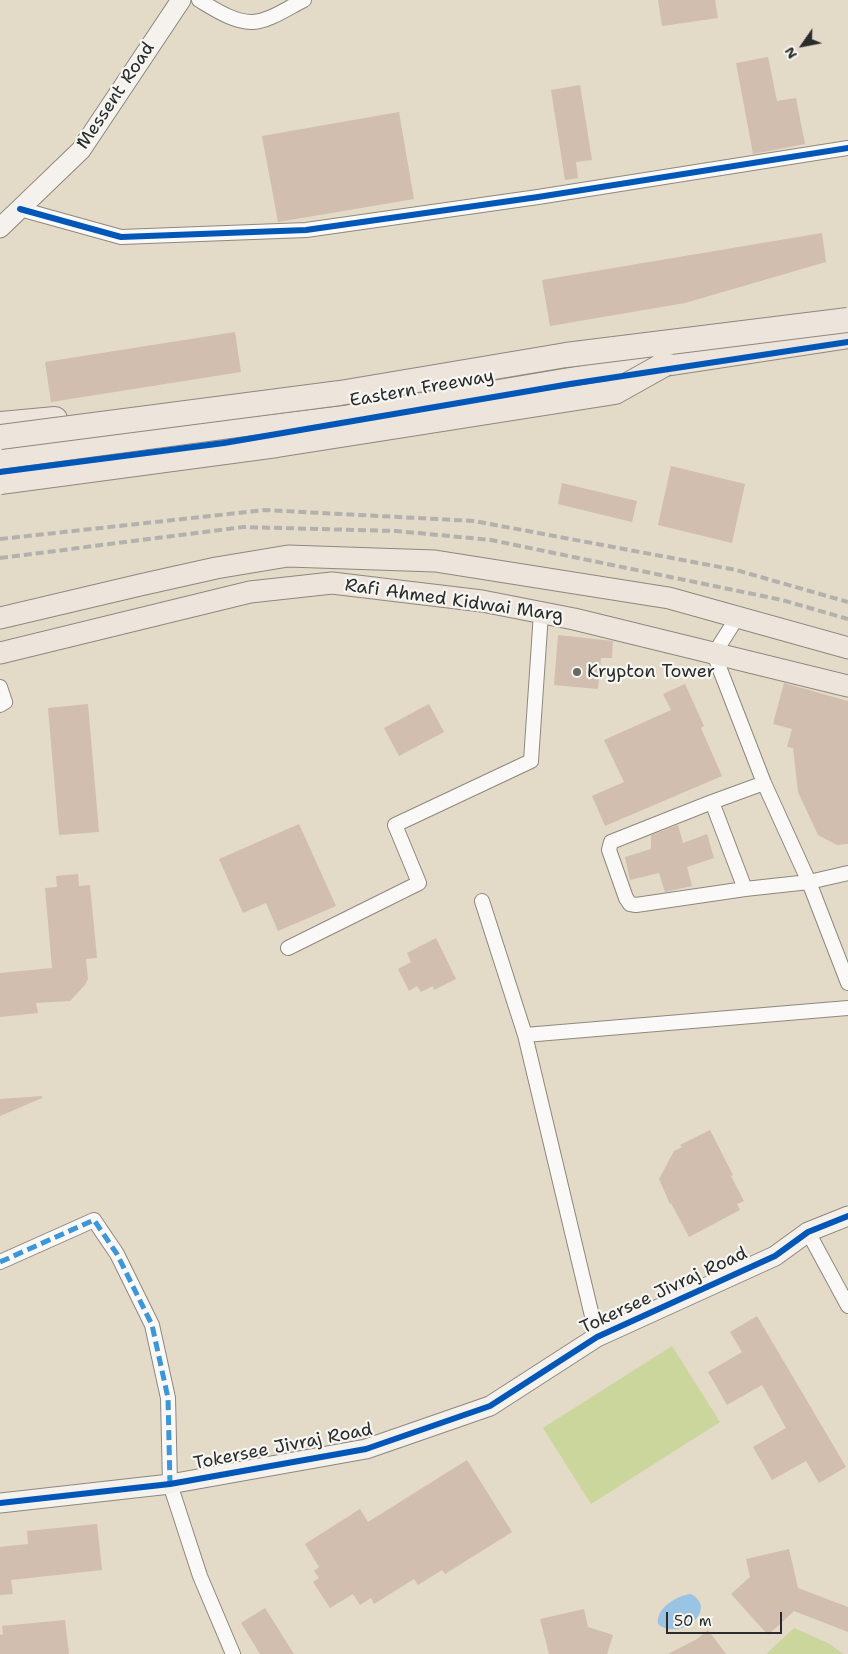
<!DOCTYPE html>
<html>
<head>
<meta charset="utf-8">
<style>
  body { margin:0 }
  #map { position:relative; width:848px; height:1654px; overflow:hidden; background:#e3dac7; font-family:"Shantell Sans",sans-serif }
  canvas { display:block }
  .north { position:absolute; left:778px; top:20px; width:50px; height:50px; -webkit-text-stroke:4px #f6f6f2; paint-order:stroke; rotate:237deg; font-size:14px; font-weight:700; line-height:20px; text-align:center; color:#2b2b2b }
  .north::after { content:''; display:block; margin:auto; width:18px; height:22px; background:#2b2b2b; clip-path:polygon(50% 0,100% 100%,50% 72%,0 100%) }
  .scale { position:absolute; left:666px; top:1612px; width:116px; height:22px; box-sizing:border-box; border:2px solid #2b2b2b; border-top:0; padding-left:6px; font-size:15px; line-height:18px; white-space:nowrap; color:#2b2b2b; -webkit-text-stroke:4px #f6f6f2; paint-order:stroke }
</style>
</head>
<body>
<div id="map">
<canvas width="848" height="1654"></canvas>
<div class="north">N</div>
<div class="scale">50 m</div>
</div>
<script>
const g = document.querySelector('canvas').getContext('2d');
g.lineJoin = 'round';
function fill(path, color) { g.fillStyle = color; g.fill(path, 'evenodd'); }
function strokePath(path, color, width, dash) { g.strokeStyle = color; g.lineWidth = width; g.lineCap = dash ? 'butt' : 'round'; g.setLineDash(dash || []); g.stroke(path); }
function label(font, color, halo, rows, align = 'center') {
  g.font = font + ' "Shantell Sans",sans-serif'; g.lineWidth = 4.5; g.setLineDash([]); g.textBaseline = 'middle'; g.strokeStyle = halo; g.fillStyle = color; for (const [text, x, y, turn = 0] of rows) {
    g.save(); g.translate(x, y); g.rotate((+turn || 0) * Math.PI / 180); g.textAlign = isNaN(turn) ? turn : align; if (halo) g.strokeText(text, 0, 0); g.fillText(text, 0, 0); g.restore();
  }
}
const green = new Path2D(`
  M 672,1346 L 720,1422 L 591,1504 L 543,1428 Z
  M 794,1628 L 830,1644 L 843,1654 L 766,1654 Z`);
const water = new Path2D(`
  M 691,1594 C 720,1610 678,1642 658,1624 C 655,1608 678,1595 691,1594 Z`);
const building = new Path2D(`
  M 658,0 L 715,0 L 718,18 L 662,26 Z
  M 768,57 L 777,101 L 796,98 L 805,144 L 753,154 L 736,63 Z
  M 580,85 L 592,160 L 576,162 L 578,178 L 565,180 L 551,90 Z
  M 399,112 L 414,199 L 278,222 L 262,136 Z
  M 822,233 L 826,262 L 685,303 L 550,326 L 542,280 Z
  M 235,332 L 241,372 L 51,402 L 45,362 Z
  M 671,466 L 745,484 L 732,543 L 658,525 Z
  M 562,483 L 637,501 L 632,522 L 558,504 Z
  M 558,635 L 613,641 L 612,658 L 601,658 L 598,689 L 554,685 Z
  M 784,683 L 848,701 L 848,844 L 837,845 L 818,835 L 798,792 L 793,748 L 787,747 L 792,729 L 773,724 Z
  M 685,684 L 704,726 L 701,728 L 722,776 L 605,826 L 592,796 L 624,782 L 604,740 L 671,710 L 663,694 Z
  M 88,704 L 99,832 L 59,835 L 48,708 Z
  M 429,704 L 444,732 L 399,756 L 384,728 Z
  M 299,824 L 336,906 L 278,931 L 266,903 L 243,913 L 219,859 Z
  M 678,825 L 683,843 L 707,834 L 714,858 L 687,867 L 692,886 L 665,892 L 659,873 L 630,880 L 625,857 L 651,849 L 651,835 Z
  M 78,874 L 79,886 L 90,885 L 97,958 L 86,959 L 88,979 L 85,985 L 70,1001 L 36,1003 L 38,1013 L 0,1017 L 0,973 L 52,968 L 45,888 L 57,887 L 56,876 Z
  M 436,938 L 456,979 L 434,990 L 433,986 L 421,992 L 417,986 L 409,991 L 398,969 L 411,962 L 407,953 Z
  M 42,1096 L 42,1098 L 0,1116 L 0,1099 Z
  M 710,1130 L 733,1175 L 731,1176 L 744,1201 L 737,1204 L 740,1210 L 689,1237 L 671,1203 L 670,1204 L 659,1179 L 674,1151 L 682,1147 L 680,1145 Z
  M 757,1316 L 846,1467 L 819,1483 L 806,1461 L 772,1480 L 753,1447 L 786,1428 L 762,1385 L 727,1405 L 708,1372 L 742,1352 L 730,1332 Z
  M 467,1460 L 512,1532 L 445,1574 L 442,1570 L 418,1585 L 414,1579 L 374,1604 L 371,1598 L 360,1605 L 353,1594 L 330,1608 L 313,1582 L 319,1578 L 314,1571 L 319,1567 L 305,1544 L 360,1509 L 368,1522 Z
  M 97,1524 L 102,1570 L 11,1580 L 13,1594 L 0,1595 L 0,1547 L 28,1544 L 27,1531 Z
  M 789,1549 L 798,1588 L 848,1607 L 848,1632 L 794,1611 L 768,1635 L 731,1594 L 750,1577 L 746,1559 Z
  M 265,1608 L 294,1654 L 260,1654 L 241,1623 Z
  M 584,1609 L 588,1627 L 613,1635 L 607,1654 L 549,1654 L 540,1619 Z
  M 65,1620 L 69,1654 L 0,1654 L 0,1635 L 3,1634 L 2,1626 Z
  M 708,1630 L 726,1654 L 668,1654 L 697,1639 Z`);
const street = new Path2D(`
  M 199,0 C 214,9 235,23 253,22 C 270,21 289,7 304,0
  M 20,209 L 121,237 L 306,230 L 538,197 L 848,148
  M 738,616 L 714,654 L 764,783 L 809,882 L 848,983
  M 0,687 L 5,702 L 0,705
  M 764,783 L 712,802 L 611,842 L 609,850 L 626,898 L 630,904 L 636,905 L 745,889 L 809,882 L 848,873
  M 712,802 L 745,889
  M 482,901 L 525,1035 L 597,1337
  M 288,948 L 419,883 L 395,825 L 531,761 L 541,613
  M 525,1035 L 848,1008
  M 808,1232 L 848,1306
  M 0,1262 L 94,1220 L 117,1254 L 152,1325 L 168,1398 L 170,1484 L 200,1576 L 233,1654`);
const secondary = new Path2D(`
  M 0,228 L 81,150 L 181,0
  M 0,1503 L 170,1484 L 366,1449 L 490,1406 L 597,1337 L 775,1256 L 808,1232 L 848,1216`);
const primary = new Path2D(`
  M 0,618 L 140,585 L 216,568 L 288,556 L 435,561 L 669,598 L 848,648
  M 0,653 L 250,592 L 332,583 L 482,601 L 574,619 L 848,686`);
const highway = new Path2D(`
  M 0,424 L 55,419
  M 0,460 L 344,418 L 665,364 L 848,336`);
const rail = new Path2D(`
  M 0,539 L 265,510 L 474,521 L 736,570 L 848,602
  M 0,558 L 243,527 L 396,531 L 491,540 L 782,600 L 848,619`);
const highwayBridge = new Path2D(`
  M 0,437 L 340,393 L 566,355 L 848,320
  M 0,482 L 277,445 L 615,392 L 665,364`);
const quiet = new Path2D(`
  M 0,1262 L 94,1220 L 117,1254 L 152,1325 L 168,1398 L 170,1484`);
const cycleway = new Path2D(`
  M 20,209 L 121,237 L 306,230 L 538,197 L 848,148
  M 0,472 L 224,443 L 570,384 L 848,342
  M 0,1503 L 170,1484 L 366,1449 L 490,1406 L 597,1337 L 775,1256 L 808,1232 L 848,1216`);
const markers = [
  [577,672,5,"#6b6862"]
];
const streetNames = [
  ["Messent Road",116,96,-56],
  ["Eastern Freeway",422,389,-10],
  ["Rafi Ahmed Kidwai Marg",454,601,8],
  ["Tokersee Jivraj Road",664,1291,-25],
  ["Tokersee Jivraj Road",283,1447,-11]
];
const poiNames = [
  ["Krypton Tower",587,672]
];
fill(green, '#cad69c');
fill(water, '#9ac4e3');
fill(building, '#d1beae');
strokePath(street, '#8d887e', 16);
strokePath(secondary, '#8d887e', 21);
strokePath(primary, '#8d887e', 23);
strokePath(highway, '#8d887e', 26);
strokePath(street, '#fbf9f7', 14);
strokePath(secondary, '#f5f1ec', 19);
strokePath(primary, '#ede4db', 21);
strokePath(highway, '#ede4db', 24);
strokePath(rail, '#b3b1ae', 4, [8, 4]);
strokePath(highwayBridge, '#8d887e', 26, []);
strokePath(highwayBridge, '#ede4db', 24);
strokePath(quiet, '#3c96d7', 5, [10, 5]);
strokePath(cycleway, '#0057b8', 6);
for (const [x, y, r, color] of markers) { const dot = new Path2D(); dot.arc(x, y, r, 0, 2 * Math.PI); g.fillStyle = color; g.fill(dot); strokePath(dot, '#f6f6f2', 2); }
label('18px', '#2b2b2b', '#f6f6f2', streetNames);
label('18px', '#2b2b2b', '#f6f6f2', poiNames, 'left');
</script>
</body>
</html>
